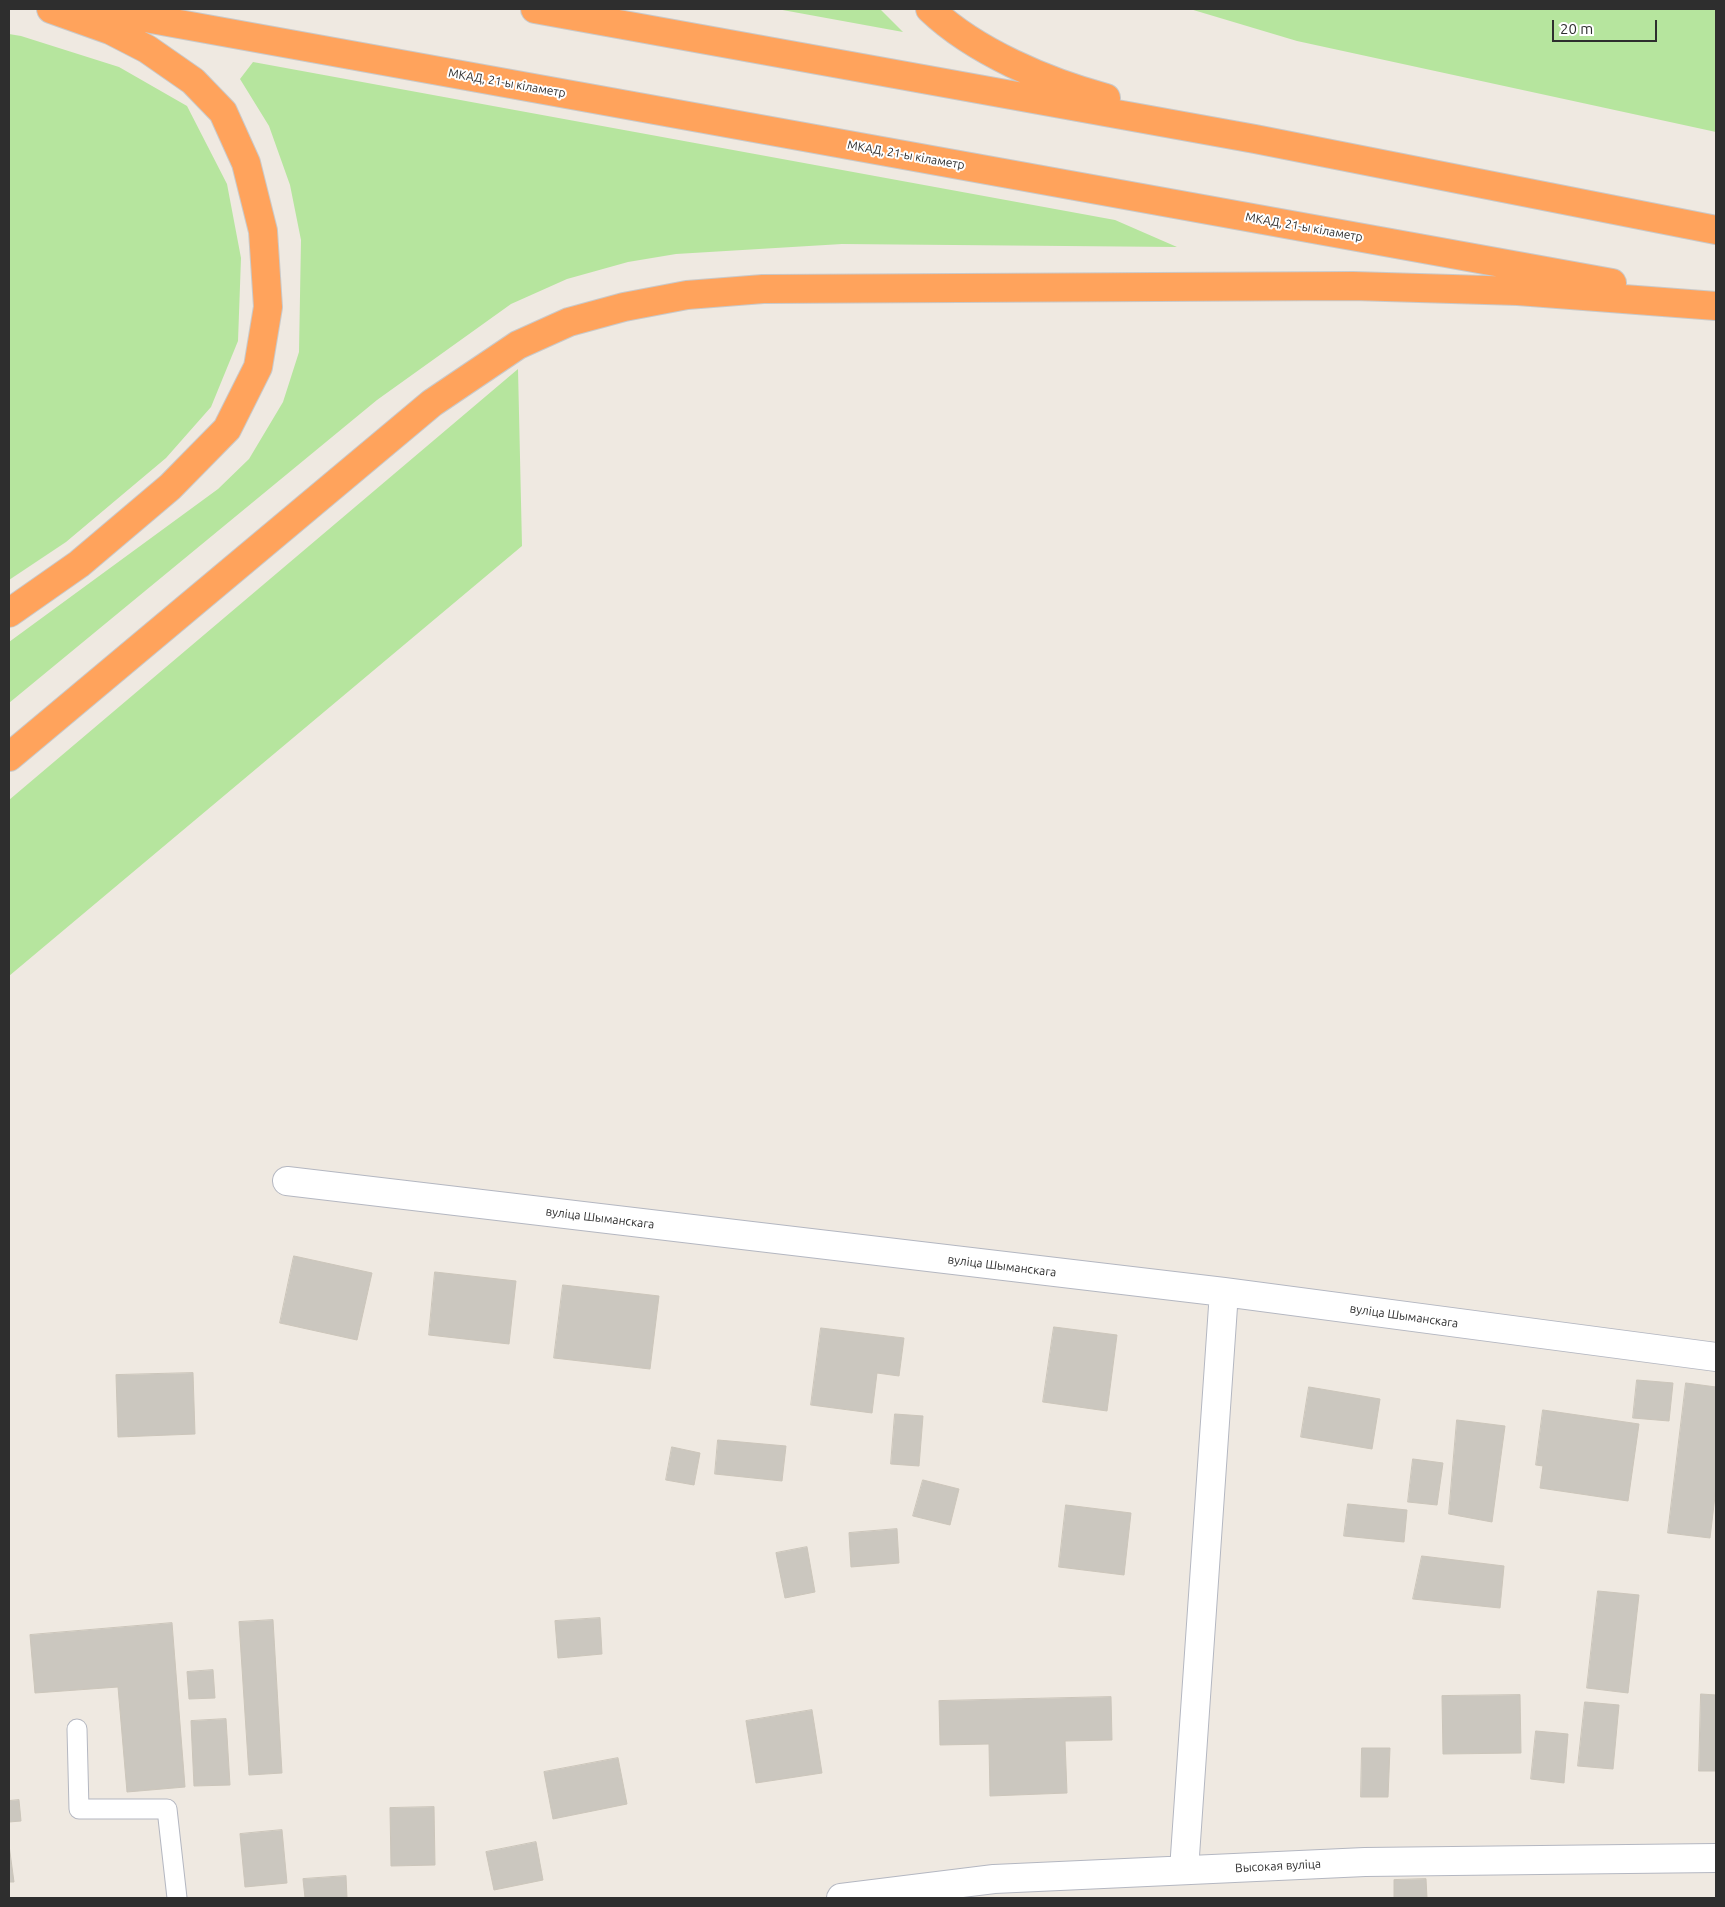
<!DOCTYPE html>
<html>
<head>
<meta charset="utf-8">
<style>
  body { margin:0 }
  #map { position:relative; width:1725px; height:1907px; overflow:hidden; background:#efe9e1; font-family:Ubuntu,sans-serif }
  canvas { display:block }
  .frame { position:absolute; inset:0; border:10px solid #2e2e2e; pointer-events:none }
  .scale { position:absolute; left:1552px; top:20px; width:105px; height:22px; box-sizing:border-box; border:2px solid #2e2e2e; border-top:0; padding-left:6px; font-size:15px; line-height:18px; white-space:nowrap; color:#2e2e2e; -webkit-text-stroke:4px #fff; paint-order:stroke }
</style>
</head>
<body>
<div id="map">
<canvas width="1725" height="1907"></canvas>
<div class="frame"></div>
<div class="scale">20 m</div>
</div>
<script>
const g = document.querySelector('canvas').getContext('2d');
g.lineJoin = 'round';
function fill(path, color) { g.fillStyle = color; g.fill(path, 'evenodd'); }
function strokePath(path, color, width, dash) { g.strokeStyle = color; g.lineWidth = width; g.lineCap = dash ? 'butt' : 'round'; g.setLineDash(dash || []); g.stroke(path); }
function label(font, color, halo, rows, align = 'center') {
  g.font = font + ' Ubuntu,sans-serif'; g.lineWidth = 4; g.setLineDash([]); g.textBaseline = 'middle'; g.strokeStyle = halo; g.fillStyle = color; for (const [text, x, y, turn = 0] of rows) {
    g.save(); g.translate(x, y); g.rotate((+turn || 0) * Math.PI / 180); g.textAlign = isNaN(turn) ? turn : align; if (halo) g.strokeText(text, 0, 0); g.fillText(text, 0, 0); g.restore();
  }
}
const green = new Path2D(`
  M 777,9 L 880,9 L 903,32 Z
  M 1190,9 L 1716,9 L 1716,132 L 1297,41 Z
  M 9,34 L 21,36 L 119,67 L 187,106 L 227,184 L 241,258 L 238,341 L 211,407 L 166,458 L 66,542 L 9,580 Z
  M 253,62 L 1115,220 L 1177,247 L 842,244 L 676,254 L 628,262 L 567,279 L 511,304 L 377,400 L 9,703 L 9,642 L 218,489 L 249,459 L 283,402 L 299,352 L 301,240 L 290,185 L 269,126 L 240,79 Z
  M 518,369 L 522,546 L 9,976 L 9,800 Z`);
const building = new Path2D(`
  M 294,1256 L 372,1273 L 357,1340 L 280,1323 Z
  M 435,1272 L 516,1281 L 509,1344 L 429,1335 Z
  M 563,1285 L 659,1296 L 650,1369 L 554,1358 Z
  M 1054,1327 L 1117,1335 L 1107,1411 L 1043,1402 Z
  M 821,1328 L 904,1338 L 899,1376 L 877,1373 L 872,1413 L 811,1405 Z
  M 193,1373 L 195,1434 L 118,1437 L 116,1375 Z
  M 1637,1380 L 1673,1383 L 1669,1421 L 1633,1418 Z
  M 1686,1383 L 1716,1387 L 1716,1488 L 1710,1538 L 1668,1533 Z
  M 1309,1387 L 1380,1399 L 1372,1449 L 1301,1437 Z
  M 1543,1410 L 1639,1424 L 1628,1501 L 1540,1488 L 1543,1466 L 1536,1465 Z
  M 895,1414 L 923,1416 L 919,1466 L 891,1464 Z
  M 1457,1420 L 1505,1426 L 1492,1522 L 1449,1514 Z
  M 718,1440 L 786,1446 L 782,1481 L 715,1474 Z
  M 672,1447 L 700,1453 L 694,1485 L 666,1480 Z
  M 1413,1459 L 1443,1463 L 1437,1505 L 1408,1502 Z
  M 923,1480 L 959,1489 L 950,1525 L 913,1516 Z
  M 1348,1504 L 1407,1510 L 1404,1542 L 1344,1536 Z
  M 1066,1505 L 1131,1513 L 1124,1575 L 1059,1567 Z
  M 897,1529 L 899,1563 L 851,1567 L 849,1533 Z
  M 807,1547 L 815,1592 L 785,1598 L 776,1553 Z
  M 1422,1556 L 1504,1566 L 1500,1608 L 1413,1599 Z
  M 1598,1591 L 1639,1595 L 1628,1693 L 1587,1688 Z
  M 600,1618 L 602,1654 L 558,1658 L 555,1621 Z
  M 273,1620 L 282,1773 L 249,1775 L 239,1622 Z
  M 172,1623 L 185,1787 L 127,1792 L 118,1687 L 35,1693 L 30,1635 Z
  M 213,1670 L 215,1698 L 189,1699 L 187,1672 Z
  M 1701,1694 L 1716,1695 L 1716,1771 L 1699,1771 Z
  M 1520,1695 L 1521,1753 L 1443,1754 L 1442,1696 Z
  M 1111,1697 L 1112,1740 L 1065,1741 L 1067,1793 L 990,1796 L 989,1744 L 940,1745 L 939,1701 Z
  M 1585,1702 L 1619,1705 L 1613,1769 L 1578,1766 Z
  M 812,1710 L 822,1773 L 756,1783 L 746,1721 Z
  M 226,1719 L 230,1785 L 194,1786 L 191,1721 Z
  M 1536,1731 L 1568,1734 L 1564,1783 L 1531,1779 Z
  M 1362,1748 L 1390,1748 L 1388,1797 L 1361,1797 Z
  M 618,1758 L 627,1804 L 553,1819 L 544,1772 Z
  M 19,1800 L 21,1821 L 9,1822 L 9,1801 Z
  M 434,1807 L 435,1865 L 391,1866 L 390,1808 Z
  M 282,1830 L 287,1883 L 245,1887 L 240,1834 Z
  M 536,1842 L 543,1880 L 494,1890 L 486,1852 Z
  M 9,1845 L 14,1882 L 9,1882 Z
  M 346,1876 L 347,1898 L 305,1898 L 303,1879 Z
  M 1426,1879 L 1427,1898 L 1394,1898 L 1394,1880 Z`);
const lane = new Path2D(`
  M 77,1729 L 79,1809 L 167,1809 L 177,1898`);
const street = new Path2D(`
  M 287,1181 L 1224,1292 L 1716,1357
  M 1184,1870 L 1224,1292
  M 841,1898 L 994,1879 L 1365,1862 L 1716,1858`);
const highway = new Path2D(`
  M 96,9 L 1612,283
  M 535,9 L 1255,139 L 1716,230
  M 930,9 C 975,52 1047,82 1106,98
  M 9,613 L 79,564 L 170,487 L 227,429 L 258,367 L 268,307 L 263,231 L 246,163 L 223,112 L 193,81 L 147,49 L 110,30 L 51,9
  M 9,757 L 432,403 L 518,345 L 569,322 L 624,307 L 687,295 L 763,289 L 1353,286 L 1518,291 L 1716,306`);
const streetNames = [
  ["МКАД, 21-ы кіламетр",507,83,10],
  ["МКАД, 21-ы кіламетр",906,155,10],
  ["МКАД, 21-ы кіламетр",1304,227,10],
  ["вуліца Шыманскага",600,1218,7],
  ["вуліца Шыманскага",1002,1266,7],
  ["вуліца Шыманскага",1404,1316,8],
  ["Высокая вуліца",1278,1866,-3]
];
fill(green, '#b6e59e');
fill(building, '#cbc7bf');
strokePath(building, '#cbc5ba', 1);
strokePath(lane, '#b4b7c1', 21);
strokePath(street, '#b4b7c1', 30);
strokePath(highway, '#c9c9c9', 30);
strokePath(lane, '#fff', 19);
strokePath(street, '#fff', 28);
strokePath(highway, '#ffa35c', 28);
label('12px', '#2e2e2e', '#fff', streetNames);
</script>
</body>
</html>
